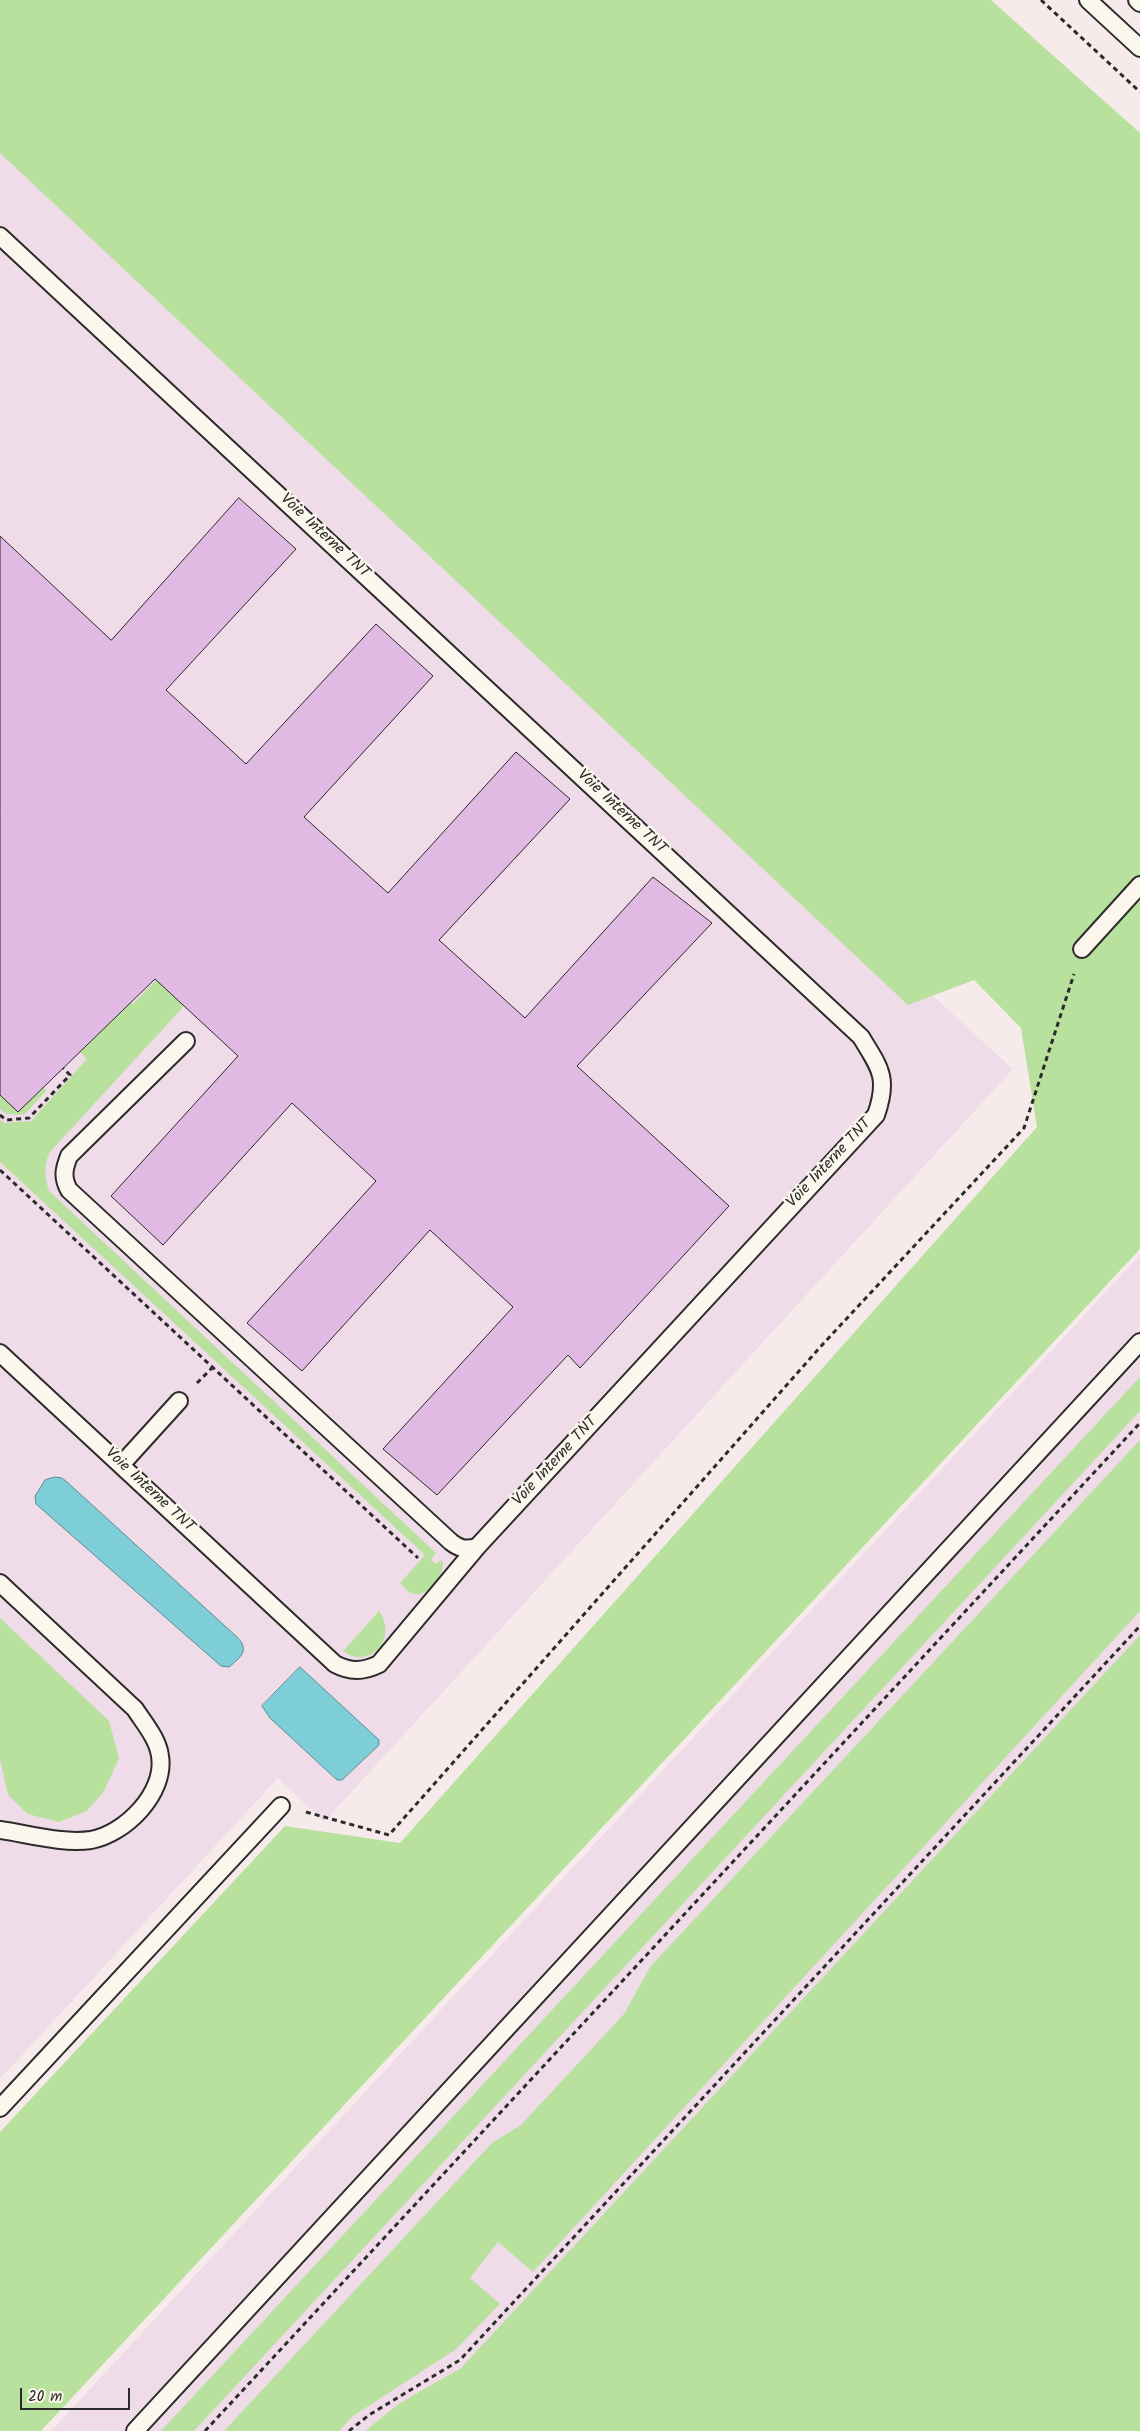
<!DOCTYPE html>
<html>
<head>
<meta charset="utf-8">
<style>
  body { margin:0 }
  #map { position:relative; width:1140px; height:2431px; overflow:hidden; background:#f6ebea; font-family:Kalam,sans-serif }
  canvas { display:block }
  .scale { position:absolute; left:20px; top:2388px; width:110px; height:22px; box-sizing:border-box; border:2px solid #2b2b2b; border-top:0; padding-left:6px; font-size:15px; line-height:18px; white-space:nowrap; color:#2b2b2b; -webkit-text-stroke:4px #fbf7ec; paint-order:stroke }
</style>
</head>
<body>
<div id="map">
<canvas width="1140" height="2431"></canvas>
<div class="scale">20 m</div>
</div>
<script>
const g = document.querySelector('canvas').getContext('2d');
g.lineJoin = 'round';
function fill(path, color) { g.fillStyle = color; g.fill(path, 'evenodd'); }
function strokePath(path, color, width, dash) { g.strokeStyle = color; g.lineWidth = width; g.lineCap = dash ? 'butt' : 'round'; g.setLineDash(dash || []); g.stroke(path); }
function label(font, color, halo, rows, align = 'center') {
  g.font = font + ' Kalam,sans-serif'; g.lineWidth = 5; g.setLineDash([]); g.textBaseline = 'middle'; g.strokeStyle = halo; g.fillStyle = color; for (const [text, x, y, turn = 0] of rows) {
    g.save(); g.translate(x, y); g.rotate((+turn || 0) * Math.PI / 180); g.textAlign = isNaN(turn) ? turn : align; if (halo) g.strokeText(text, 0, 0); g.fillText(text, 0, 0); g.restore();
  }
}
const built = new Path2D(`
  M 0,144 L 1013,1069 L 324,1822 L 278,1778 L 0,2079 Z
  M 1140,1255 L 1140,2431 L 51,2431 L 541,1902 Z`);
const green = new Path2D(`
  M 0,0 L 991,0 L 1140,133 L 1140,1249 L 41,2431 L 0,2431 L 0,2132 L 285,1826 L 400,1843 L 1037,1127 L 1021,1028 L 974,980 L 908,1005 L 0,153 Z
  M 156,980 L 184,1006 L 50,1152 C 43,1165 45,1178 49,1191 L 436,1553 L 431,1560 L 436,1564 L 442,1560 C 447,1572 429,1596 416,1594 C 409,1594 405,1588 400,1583 L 425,1555 L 0,1162 L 0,1119 L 4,1123 L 31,1121 L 87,1059 L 80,1052 L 131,1002 L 133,1004 Z
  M 43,1087 L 46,1091 L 24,1115 L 6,1114 L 0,1109 L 0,1095 L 18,1112 Z
  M 1140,1377 L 1140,1411 L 194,2431 L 161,2431 Z
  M 1140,1440 L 1140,1611 L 533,2272 L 498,2242 L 470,2278 L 500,2304 L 455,2350 L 353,2416 L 339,2431 L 224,2431 L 492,2143 L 521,2125 L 624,2014 L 650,1967 Z
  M 379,1611 C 399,1638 369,1671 343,1651 Z
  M 0,1618 L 109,1721 L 119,1758 L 104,1791 L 87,1811 L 59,1822 L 28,1814 L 8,1795 L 0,1759 Z
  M 1140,1635 L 1140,2431 L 365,2431 L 400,2403 L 461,2368 Z`);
const water = new Path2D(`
  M 55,1477 L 62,1478 L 67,1482 L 237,1637 C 250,1650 241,1657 229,1667 L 221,1666 L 36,1504 L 35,1496 L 45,1480 Z
  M 300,1667 L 379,1740 L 379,1745 L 342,1780 L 337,1780 L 270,1718 L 262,1706 Z`);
const building = new Path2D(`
  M 239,498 L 296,549 L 166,690 L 246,764 L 376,624 L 433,676 L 304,817 L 388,893 L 516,752 L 570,799 L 439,940 L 525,1018 L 653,877 L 712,923 L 577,1066 L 729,1206 L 580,1368 L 568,1355 L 437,1495 L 383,1449 L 513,1307 L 430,1230 L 302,1371 L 247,1323 L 376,1181 L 292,1103 L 163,1245 L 111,1196 L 238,1056 L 155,979 L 18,1112 L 0,1095 L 0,536 L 111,640 Z`);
const path = new Path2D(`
  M 1041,0 L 1140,92
  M 0,1115 L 6,1120 L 29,1118 L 70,1075 L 63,1068
  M 0,1170 L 418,1558
  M 197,1383 L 213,1367
  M 306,1812 L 389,1835 L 823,1344 L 1024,1128 L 1074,974
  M 205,2431 L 1140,1423
  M 349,2431 L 369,2415 L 460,2360 L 1140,1626`);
const service = new Path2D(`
  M 1088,0 L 1140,48
  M 1137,0 L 1140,3
  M 0,236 L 861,1037 C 880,1068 889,1078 876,1115 L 477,1547 L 379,1664 C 363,1672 350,1672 335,1664 L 0,1353
  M 1082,949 L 1140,885
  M 186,1041 L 69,1156 C 64,1169 62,1177 69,1190 L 451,1542 C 460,1549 466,1550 477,1547
  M 121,1465 L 179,1401
  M 0,1583 L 135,1709 C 144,1723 158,1739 160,1756 C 166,1793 125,1834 91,1840 C 62,1844 28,1834 0,1830
  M 0,2108 L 281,1806
  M 135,2431 L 1140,1342`);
const streetNames = [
  ["Voie Interne TNT",324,537,43],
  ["Voie Interne TNT",621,813,43],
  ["Voie Interne TNT",830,1164,-47],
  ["Voie Interne TNT",556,1462,-47],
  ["Voie Interne TNT",149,1491,43]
];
fill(built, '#efdce8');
fill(green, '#b8e19e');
fill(water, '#7dced7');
strokePath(water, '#5c8d92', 1);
fill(building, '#e0bae2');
strokePath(building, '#2b2b2b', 1);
strokePath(service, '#2b2b2b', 20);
strokePath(path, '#2b2b2b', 3, [5, 4]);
strokePath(service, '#fbf7ec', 16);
label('16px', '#2b2b2b', '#fbf7ec', streetNames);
</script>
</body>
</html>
